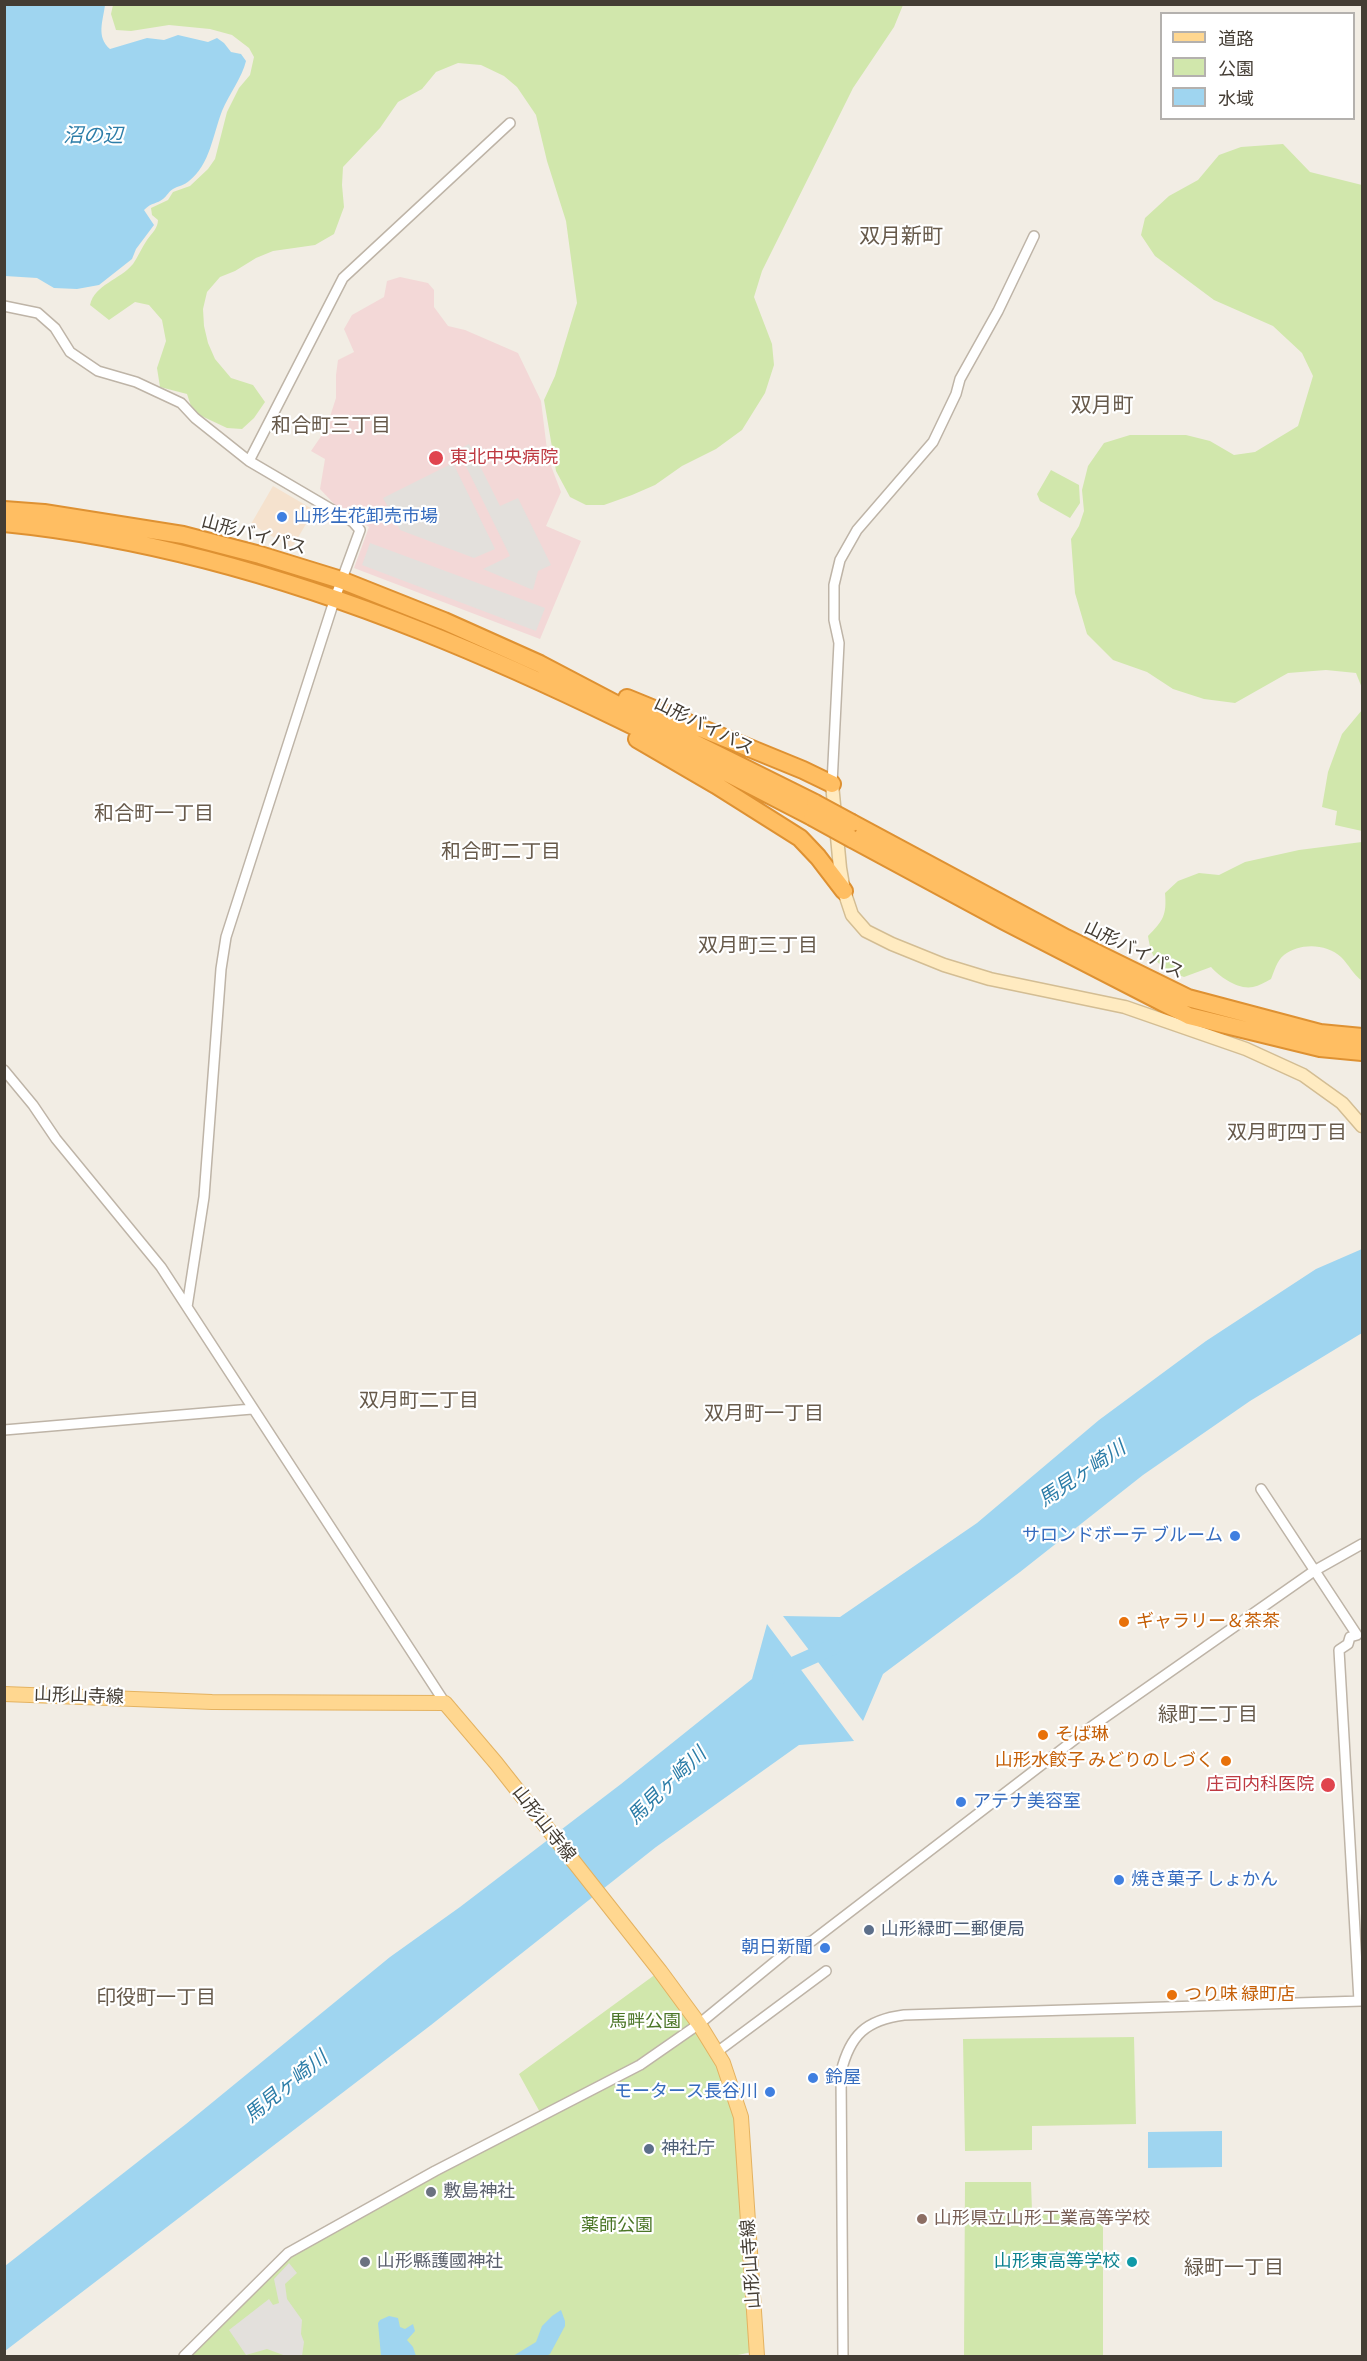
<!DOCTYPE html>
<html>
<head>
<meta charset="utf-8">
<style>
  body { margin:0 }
  #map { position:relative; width:1367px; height:2361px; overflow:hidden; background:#f2ede4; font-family:"Alegreya Sans","Noto Sans JP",sans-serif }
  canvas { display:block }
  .frame { position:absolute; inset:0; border:6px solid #443d34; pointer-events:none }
  .legend { position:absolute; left:1160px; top:12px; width:195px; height:108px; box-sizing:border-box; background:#fff; border:2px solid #b4b1ae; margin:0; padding:8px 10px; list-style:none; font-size:18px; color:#443d34 }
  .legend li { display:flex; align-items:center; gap:12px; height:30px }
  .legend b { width:30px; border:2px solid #b4b1ae }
</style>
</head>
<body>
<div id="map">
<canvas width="1367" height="2361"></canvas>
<div class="frame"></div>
<ul class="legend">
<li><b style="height:8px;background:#ffd790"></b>道路</li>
<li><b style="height:16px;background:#d1e7ac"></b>公園</li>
<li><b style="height:16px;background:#9fd5f0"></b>水域</li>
</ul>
</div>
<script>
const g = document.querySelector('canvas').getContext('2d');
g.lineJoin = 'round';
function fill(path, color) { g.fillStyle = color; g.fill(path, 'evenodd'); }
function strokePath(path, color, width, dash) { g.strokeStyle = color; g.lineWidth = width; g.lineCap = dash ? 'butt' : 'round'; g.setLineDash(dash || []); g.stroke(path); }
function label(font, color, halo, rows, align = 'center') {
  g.font = font + ' "Alegreya Sans","Noto Sans JP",sans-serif'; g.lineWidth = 4.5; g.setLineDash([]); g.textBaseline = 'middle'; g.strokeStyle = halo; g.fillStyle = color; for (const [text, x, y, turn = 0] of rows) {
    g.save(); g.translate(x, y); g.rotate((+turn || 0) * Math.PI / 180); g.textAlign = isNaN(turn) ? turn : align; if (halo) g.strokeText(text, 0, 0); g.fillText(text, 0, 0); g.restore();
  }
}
const commercial = new Path2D(`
  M 273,486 L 314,510 L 292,548 L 251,524 Z`);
const medical = new Path2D(`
  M 400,277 L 428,283 L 434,290 L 434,307 L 448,326 L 465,330 L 518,353 L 541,401 L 548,458 L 561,492 L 546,526 L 581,541 L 540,639 L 354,568 L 369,527 L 338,508 L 320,489 L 325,459 L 311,451 L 326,429 L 336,398 L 336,375 L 338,360 L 354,352 L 344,329 L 352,315 L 384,297 L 387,281 Z`);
const green = new Path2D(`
  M 113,5 L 903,5 L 894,27 L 853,88 L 762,271 L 754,297 L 772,344 L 774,365 L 765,393 L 742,430 L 716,449 L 682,466 L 655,485 L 632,495 L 604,505 L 586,505 L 570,497 L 556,471 L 544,400 L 555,376 L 577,303 L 566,221 L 547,161 L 536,115 L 517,87 L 504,76 L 481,65 L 458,63 L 436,72 L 422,89 L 398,102 L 380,128 L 343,167 L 342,185 L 344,207 L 334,234 L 315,245 L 273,251 L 256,258 L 235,271 L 220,277 L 207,292 L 203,309 L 204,326 L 208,343 L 215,359 L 231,378 L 253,385 L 265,402 L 254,418 L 242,429 L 227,428 L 193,412 L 187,394 L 160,387 L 157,368 L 166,341 L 162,320 L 149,305 L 135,302 L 109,320 L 90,305 C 95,284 120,280 133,264 C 138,257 142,247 147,240 C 152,233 158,228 158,220 L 152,215 L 151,208 L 168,200 L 173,192 L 190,186 L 208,169 L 215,159 L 227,112 L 239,88 L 250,75 L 254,57 L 249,48 L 232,35 L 210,29 L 169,25 L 131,31 L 116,30 L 111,14 Z
  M 1283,144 L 1310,172 L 1362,185 L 1362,688 L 1356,673 L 1326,670 L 1288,673 L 1235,703 L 1204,699 L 1173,689 L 1147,672 L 1113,660 L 1087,634 L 1075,593 L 1071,539 L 1079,526 L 1084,511 L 1082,490 L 1088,466 L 1104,443 L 1130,435 L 1186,435 L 1210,441 L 1234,455 L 1255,452 L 1298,426 L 1313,376 L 1302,353 L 1273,326 L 1214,300 L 1155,256 L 1141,235 L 1145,218 L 1169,196 L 1198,180 L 1219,155 L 1241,147 Z
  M 1051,470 L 1079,485 L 1080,503 L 1070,518 L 1040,501 L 1037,494 Z
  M 1362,710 L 1362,831 L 1335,825 L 1337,811 L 1322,807 L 1328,772 L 1342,734 Z
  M 1362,842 L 1362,981 C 1353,974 1349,965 1341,957 C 1326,943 1299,943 1284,955 C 1277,960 1274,972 1271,979 C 1265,982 1259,986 1253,987 C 1238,990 1220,977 1211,967 L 1184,977 C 1160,967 1152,963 1148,936 C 1163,921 1167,915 1165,893 L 1178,881 L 1199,873 L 1219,875 L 1245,862 L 1299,850 Z
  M 660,1971 L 733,2087 L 757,2351 L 733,2356 L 185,2356 L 289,2256 L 602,2086 L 542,2116 L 519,2074 Z
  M 1134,2037 L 1136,2124 L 1032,2126 L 1032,2150 L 965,2151 L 963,2039 Z
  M 965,2182 L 1031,2182 L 1032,2211 L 1103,2211 L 1103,2356 L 964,2356 Z`);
const parking = new Path2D(`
  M 469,444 L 500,506 L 518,498 L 551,565 L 538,571 L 533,590 L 483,569 L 510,556 L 458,450 Z
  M 453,463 L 495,549 L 474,558 L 400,530 L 383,498 Z
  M 370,543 L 545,608 L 536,631 L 362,565 Z
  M 289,2263 L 297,2273 L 285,2284 L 287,2299 L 302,2320 L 301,2334 L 304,2342 L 302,2356 L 286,2356 L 267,2349 L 246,2355 L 229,2330 L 269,2299 L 273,2305 L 279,2303 L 274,2279 Z`);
const water = new Path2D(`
  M 5,4 L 105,5 C 103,21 96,37 110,49 L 147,38 L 164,40 L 178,35 L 208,42 L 217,38 L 224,43 L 231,52 L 241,54 L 246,61 C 242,78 229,94 222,111 C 213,134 210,165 189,181 C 185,185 178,186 173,189 C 169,191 167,196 163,199 C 157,204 152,202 144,210 L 154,225 L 136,249 L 132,259 L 99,285 L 77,289 L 54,288 L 37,278 L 5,276 Z
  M 1362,1249 L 1362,1333 L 1250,1401 L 1143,1475 L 1020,1572 L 883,1674 L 863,1721 L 783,1616 L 840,1617 L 977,1523 L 1099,1420 L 1206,1341 L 1316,1269 Z
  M 767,1624 L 854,1741 L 799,1745 L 656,1847 L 431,2025 L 5,2351 L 5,2266 L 186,2124 L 390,1957 L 460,1907 L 621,1784 L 752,1679 Z
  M 1222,2131 L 1222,2167 L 1148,2168 L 1148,2132 Z
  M 561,2310 L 565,2321 L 565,2326 L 550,2354 L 546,2356 L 513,2356 L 536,2342 L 542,2326 L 552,2316 Z
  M 389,2316 L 398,2318 L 400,2327 L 405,2329 L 413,2324 L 415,2331 L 407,2340 L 413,2347 L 416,2356 L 381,2356 L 378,2323 L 380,2320 Z`);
const river = new Path2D(`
  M 780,1676 L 795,1664 L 833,1647`);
const street = new Path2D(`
  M 4,306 L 38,313 L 55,328 L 70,352 L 98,371 L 136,382 L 181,403 L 195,418 L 249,461 L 353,522 L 360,530 L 335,598 L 226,937 L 221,969 L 204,1197 L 187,1307
  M 249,461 L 343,278 L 510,123
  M 832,784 L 839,643 L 834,620 L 834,585 L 840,560 L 857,530 L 933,442 L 956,394 L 960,379 L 998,311 L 1034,236
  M 4,1070 L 33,1105 L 56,1139 L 161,1267 L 445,1703
  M 4,1430 L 252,1409
  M 1261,1489 L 1357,1635 L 1350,1637 L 1348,1644 L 1339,1650 L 1359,2001
  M 717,2052 L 826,1971
  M 184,2356 L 288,2253 L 435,2171 L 640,2065 L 699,2024 L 794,1946 L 812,1941 L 1091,1727 L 1314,1571 L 1362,1544
  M 843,2356 L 841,2072 C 850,2035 866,2020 904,2015 L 1362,2001`);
const secondary = new Path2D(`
  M 832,784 L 840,868 L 844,891 L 852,915 L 866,931 L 892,944 L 944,965 L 990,979 L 1125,1007 L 1246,1049 L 1303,1075 L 1342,1103 L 1362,1126`);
const primary = new Path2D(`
  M 4,1694 L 212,1702 L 445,1703 L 496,1763 L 660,1971 L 699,2024 L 723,2063 L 741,2117 L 757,2356`);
const highway = new Path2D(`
  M 4,510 L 44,513 L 183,535 L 260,555 L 341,580 L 444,621 L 540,664 L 620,706 L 815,803
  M 4,523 C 295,552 557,684 812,817
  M 627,698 L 803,770 L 832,784
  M 637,739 L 716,785 L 800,838 L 818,857 L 844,891
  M 852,823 L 1066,938 L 1188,998 L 1320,1033 L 1362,1037
  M 852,839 L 1004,921 L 1189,1016 L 1320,1048 L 1362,1052`);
const highwayBridge = new Path2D(`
  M 815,803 L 852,823
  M 812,817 L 852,839`);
const markers = [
  [436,458,8,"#e0444e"],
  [282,517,6,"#3f7fe0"],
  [1235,1536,6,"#3f7fe0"],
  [1124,1622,6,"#e8710a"],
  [1043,1735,6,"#e8710a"],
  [1226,1761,6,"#e8710a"],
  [1328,1785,8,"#e0444e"],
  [961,1802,6,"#3f7fe0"],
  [1119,1880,6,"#3f7fe0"],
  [869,1930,6,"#5c6f8a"],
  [825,1948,6,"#3f7fe0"],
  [1172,1995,6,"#e8710a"],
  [813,2078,6,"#3f7fe0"],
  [770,2092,6,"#3f7fe0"],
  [649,2149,6,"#5c6f8a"],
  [431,2192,6,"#6b7280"],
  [922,2219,6,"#8d6e63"],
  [365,2262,6,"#6b7280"],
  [1132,2262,6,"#0f9aa8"]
];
const healthNames = [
  ["東北中央病院",450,458],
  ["庄司内科医院",1314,1785,"right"]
];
const shopNames = [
  ["山形生花卸売市場",294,517],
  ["サロンドボーテ ブルーム",1223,1536,"right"],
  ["アテナ美容室",973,1802],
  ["焼き菓子 しょかん",1131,1880],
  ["朝日新聞",813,1948,"right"],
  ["鈴屋",825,2078],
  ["モータース長谷川",758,2092,"right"]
];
const streetNames = [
  ["山形バイパス",254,535,15],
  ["山形バイパス",704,726,26],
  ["山形バイパス",1134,950,26],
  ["山形山寺線",79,1696,2],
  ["山形山寺線",544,1824,52],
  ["山形山寺線",751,2264,-94]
];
const foodNames = [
  ["ギャラリー＆茶茶",1136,1622],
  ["そば琳",1055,1735],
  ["山形水餃子 みどりのしづく",1214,1761,"right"],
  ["つり味 緑町店",1184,1995]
];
const serviceNames = [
  ["山形緑町二郵便局",881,1930],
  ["神社庁",661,2149]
];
const parkNames = [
  ["馬畔公園",645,2022],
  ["薬師公園",617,2226]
];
const worshipNames = [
  ["敷島神社",443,2192],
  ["山形縣護國神社",377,2262]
];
const educationNames = [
  ["山形県立山形工業高等学校",934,2219]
];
const cultureNames = [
  ["山形東高等学校",1120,2262]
];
const waterNames = [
  ["沼の辺",93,136],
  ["馬見ヶ崎川",1082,1474,-34],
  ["馬見ヶ崎川",667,1786,-44],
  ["馬見ヶ崎川",286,2087,-39]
];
const neighbourhoodNames = [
  ["和合町三丁目",331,426],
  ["和合町一丁目",154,814],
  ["和合町二丁目",501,852],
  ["双月町三丁目",758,946],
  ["双月町四丁目",1287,1133],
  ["双月町二丁目",419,1401],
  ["双月町一丁目",764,1414],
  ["緑町二丁目",1208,1715],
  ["印役町一丁目",156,1998],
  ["緑町一丁目",1234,2268]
];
const quarterNames = [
  ["双月新町",901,237],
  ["双月町",1102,406]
];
fill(commercial, '#f5e2ce');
fill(medical, '#f3d8d7');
fill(green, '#d1e7ac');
fill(parking, '#e3e0dc');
fill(water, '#9fd5f0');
strokePath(river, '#9fd5f0', 16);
strokePath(street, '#beb4a7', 12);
strokePath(secondary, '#d3bd93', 15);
strokePath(primary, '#e4b260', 16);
strokePath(highway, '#de9132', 20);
strokePath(street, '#fff', 9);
strokePath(secondary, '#ffebc1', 12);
strokePath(primary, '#ffd790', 14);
strokePath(highway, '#ffbe62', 16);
strokePath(highwayBridge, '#de9132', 20, []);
strokePath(highwayBridge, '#ffbe62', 16);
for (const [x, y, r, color] of markers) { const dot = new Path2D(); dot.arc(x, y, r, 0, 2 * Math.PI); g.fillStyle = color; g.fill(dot); strokePath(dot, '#fff', 2); }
label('18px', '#be3a42', '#fff', healthNames, 'left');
label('18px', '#366cbe', '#fff', shopNames, 'left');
label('18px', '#443d34', '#fff', streetNames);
label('18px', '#c56008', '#fff', foodNames, 'left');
label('18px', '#4e5e75', '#fff', serviceNames, 'left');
label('18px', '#4b7627', '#fff', parkNames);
label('18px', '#5b616d', '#fff', worshipNames, 'left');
label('18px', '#785e54', '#fff', educationNames, 'left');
label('18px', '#0d838f', '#fff', cultureNames, 'right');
label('italic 20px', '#2c7da8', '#fff', waterNames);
label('20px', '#675a4b', '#fff', neighbourhoodNames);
label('21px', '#675a4b', '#fff', quarterNames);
</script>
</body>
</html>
